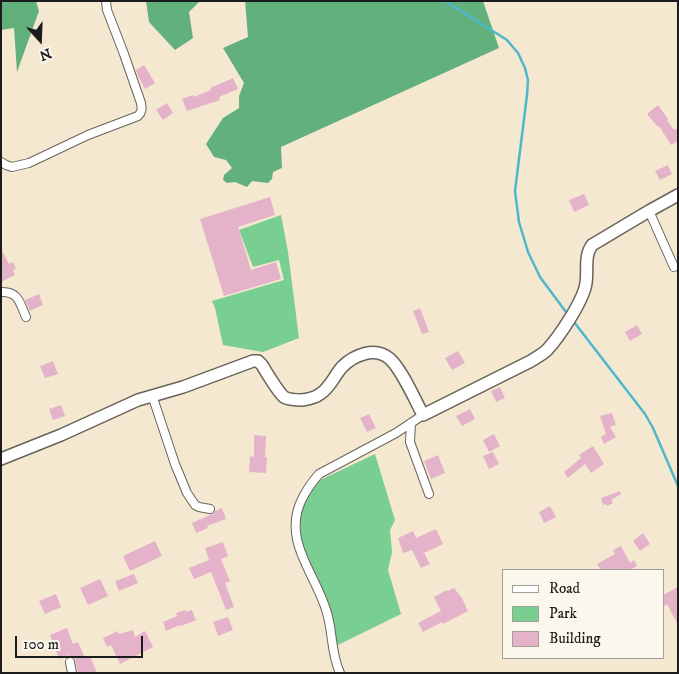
<!DOCTYPE html>
<html>
<head>
<meta charset="utf-8">
<style>
  body { margin:0 }
  #map { position:relative; width:679px; height:674px; overflow:hidden; background:#f5e8d0; font-family:"IM FELL DW Pica",serif }
  canvas { display:block }
  .frame { position:absolute; inset:0; border:2px solid #1c1c1c; pointer-events:none }
  .legend { position:absolute; left:502px; top:569px; width:162px; height:90px; box-sizing:border-box; background:#fbf7ec; border:1px solid #a29f99; margin:0; padding:6px 9px; list-style:none; font-size:15px; color:#1c1c1c }
  .legend li { display:flex; align-items:center; gap:10px; height:25px }
  .legend b { width:25px; border:1px solid #a29f99 }
  .north { position:absolute; left:15px; top:15px; width:50px; height:50px; -webkit-text-stroke:4px #fbf7ec; paint-order:stroke; rotate:160deg; font-size:14px; font-weight:700; line-height:20px; text-align:center; color:#1c1c1c }
  .north::after { content:''; display:block; margin:auto; width:18px; height:22px; background:#1c1c1c; clip-path:polygon(50% 0,100% 100%,50% 72%,0 100%) }
  .scale { position:absolute; left:15px; top:636px; width:128px; height:22px; box-sizing:border-box; border:2px solid #1c1c1c; border-top:0; padding-left:6px; font-size:15px; line-height:18px; white-space:nowrap; color:#1c1c1c; -webkit-text-stroke:4px #fbf7ec; paint-order:stroke }
</style>
</head>
<body>
<div id="map">
<canvas width="679" height="674"></canvas>
<div class="frame"></div>
<ul class="legend">
<li><b style="height:6px;background:#fff"></b>Road</li>
<li><b style="height:14px;background:#79ce92"></b>Park</li>
<li><b style="height:14px;background:#e4b3ca"></b>Building</li>
</ul>
<div class="north">N</div>
<div class="scale">100 m</div>
</div>
<script>
const g = document.querySelector('canvas').getContext('2d');
g.lineJoin = 'round';
function fill(path, color) { g.fillStyle = color; g.fill(path, 'evenodd'); }
function strokePath(path, color, width, dash) { g.strokeStyle = color; g.lineWidth = width; g.lineCap = dash ? 'butt' : 'round'; g.setLineDash(dash || []); g.stroke(path); }
const green = new Path2D(`
  M 281,215 L 288,252 L 299,338 L 263,352 L 223,345 L 215,308 L 212,301 L 284,280 L 279,260 L 253,267 L 239,230 Z
  M 375,454 L 395,520 L 390,530 L 392,552 L 388,570 L 401,614 L 338,645 L 301,552 L 300,516 L 306,498 L 318,481 Z`);
const forest = new Path2D(`
  M 1,1 L 36,1 L 39,11 L 17,72 L 14,28 L 1,30 Z
  M 146,1 L 200,1 L 189,12 L 193,38 L 175,50 L 149,22 Z
  M 245,1 L 483,1 L 499,48 L 281,147 L 282,168 L 273,172 L 272,179 L 268,183 L 252,181 L 247,187 L 235,182 L 227,183 L 223,180 L 224,175 L 232,168 L 226,160 L 214,157 L 206,144 L 223,118 L 239,108 L 239,96 L 244,83 L 223,48 L 248,37 Z`);
const stream = new Path2D(`
  M 445,1 L 507,40 L 518,53 L 525,68 L 528,80 L 527,95 L 515,191 L 519,222 L 528,252 L 540,277 L 566,312
  M 574,322 L 645,414 L 653,428 L 678,486`);
const building = new Path2D(`
  M 144,65 L 155,83 L 145,89 L 138,76 L 136,70 Z
  M 233,78 L 238,89 L 219,97 L 220,100 L 187,111 L 182,99 L 193,95 L 194,97 L 211,90 L 210,88 Z
  M 167,103 L 173,113 L 163,120 L 156,110 Z
  M 658,105 L 668,119 L 667,120 L 674,130 L 678,128 L 678,141 L 671,145 L 659,126 L 658,127 L 647,114 Z
  M 668,165 L 672,174 L 660,180 L 655,171 Z
  M 584,194 L 589,205 L 574,212 L 569,200 Z
  M 270,197 L 275,215 L 238,227 L 251,270 L 276,262 L 281,279 L 224,296 L 200,219 Z
  M 1,249 L 9,264 L 13,262 L 16,269 L 13,270 L 15,275 L 1,282 Z
  M 39,294 L 43,305 L 30,311 L 25,300 Z
  M 420,308 L 429,332 L 422,334 L 413,311 Z
  M 637,325 L 642,334 L 630,341 L 625,332 Z
  M 458,351 L 465,363 L 452,370 L 445,358 Z
  M 53,361 L 58,374 L 45,378 L 40,366 Z
  M 500,387 L 505,398 L 496,402 L 491,391 Z
  M 61,405 L 65,416 L 53,420 L 49,409 Z
  M 470,409 L 475,419 L 462,426 L 456,416 Z
  M 612,413 L 616,425 L 610,427 L 616,437 L 604,444 L 601,437 L 606,434 L 600,416 Z
  M 369,414 L 376,428 L 367,432 L 360,418 Z
  M 494,434 L 500,446 L 489,452 L 483,440 Z
  M 254,435 L 266,436 L 265,457 L 267,457 L 266,473 L 249,472 L 250,456 L 254,457 Z
  M 593,446 L 604,464 L 591,473 L 585,464 L 568,478 L 564,472 L 581,458 L 579,455 Z
  M 493,452 L 499,464 L 489,469 L 483,456 Z
  M 438,455 L 445,473 L 431,479 L 424,461 Z
  M 620,491 L 621,494 L 611,500 L 613,503 L 607,506 L 606,504 L 603,505 L 601,498 Z
  M 550,506 L 556,517 L 544,523 L 539,512 Z
  M 222,508 L 226,519 L 207,526 L 208,528 L 196,533 L 192,523 L 212,514 L 215,511 Z
  M 436,529 L 443,544 L 424,553 L 430,564 L 421,568 L 412,550 L 403,553 L 398,538 L 413,531 L 416,538 Z
  M 643,533 L 650,544 L 640,551 L 633,541 Z
  M 155,541 L 162,556 L 130,571 L 123,556 Z
  M 223,542 L 228,556 L 221,559 L 230,581 L 225,583 L 234,607 L 226,610 L 211,572 L 194,579 L 189,568 L 209,560 L 205,548 Z
  M 621,546 L 630,563 L 634,560 L 637,566 L 630,570 L 601,570 L 597,564 L 615,554 L 613,550 Z
  M 134,574 L 138,583 L 119,591 L 115,581 Z
  M 100,579 L 108,596 L 88,605 L 80,588 Z
  M 678,587 L 678,625 L 667,604 L 663,607 L 663,595 Z
  M 454,588 L 462,598 L 468,611 L 443,624 L 442,622 L 423,632 L 418,623 L 441,611 L 434,597 L 447,590 L 448,591 Z
  M 56,594 L 61,607 L 45,614 L 39,601 Z
  M 185,610 L 186,612 L 192,610 L 196,620 L 181,626 L 180,625 L 166,631 L 163,622 L 177,616 L 176,613 Z
  M 228,617 L 233,630 L 218,636 L 213,622 Z
  M 67,628 L 73,644 L 78,642 L 85,658 L 90,656 L 97,673 L 78,673 L 75,659 L 72,657 L 69,657 L 68,655 L 59,659 L 50,635 Z
  M 133,630 L 135,637 L 145,631 L 153,647 L 120,664 L 111,645 L 107,647 L 103,638 L 118,631 L 119,634 Z`);
const street = new Path2D(`
  M 1,162 L 6,165 L 12,167 L 29,163 L 88,135 L 138,116 C 142,112 142,109 141,103 L 124,54 L 107,10 L 106,1
  M 649,211 L 674,267
  M 1,292 C 19,291 20,304 26,317
  M 152,395 L 175,464 L 187,493 L 195,505 L 199,507 L 210,509
  M 411,423 L 410,442 L 429,494
  M 70,662 L 72,673
  M 340,673 C 331,654 333,633 327,613 C 317,575 281,541 302,499 C 307,489 312,482 319,474 L 396,433 L 423,415`);
const secondary = new Path2D(`
  M 1,459 L 61,435 L 138,400 L 183,387 L 253,361 L 258,361 L 262,365 C 266,372 279,393 284,397 C 289,400 296,400 302,400 C 309,399 315,398 320,394 C 330,388 334,376 342,367 C 354,355 375,346 390,359 C 402,370 415,400 423,415 L 531,361 C 537,357 543,354 547,350 C 559,337 584,300 586,283 C 588,270 584,256 592,245 L 649,211 L 678,195`);
fill(green, '#79ce92');
fill(forest, '#62b17c');
strokePath(stream, '#4eb7cc', 2.5);
fill(building, '#e4b3ca');
strokePath(street, '#68635b', 10);
strokePath(secondary, '#68635b', 14);
strokePath(street, '#fff', 8);
strokePath(secondary, '#fff', 11);
</script>
</body>
</html>
